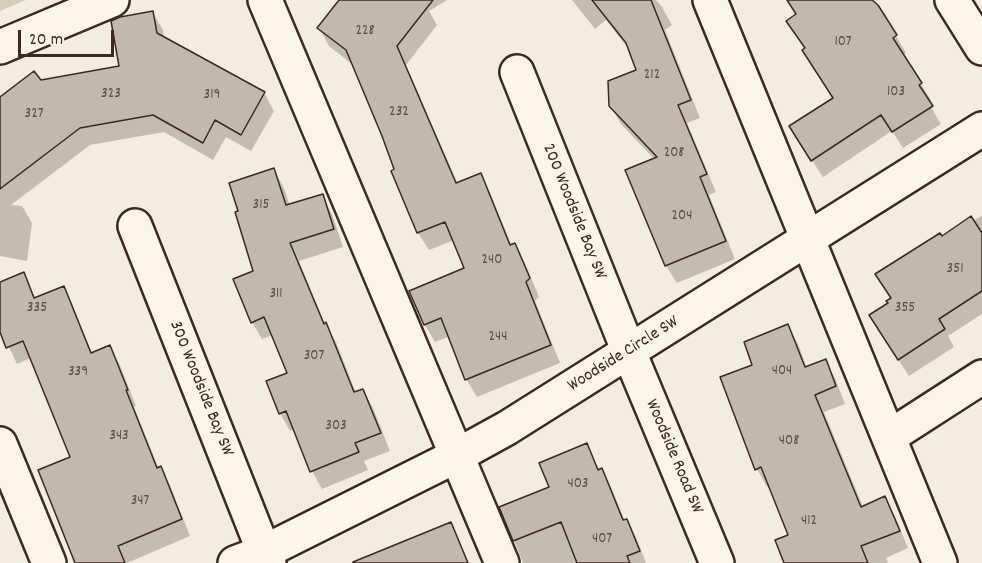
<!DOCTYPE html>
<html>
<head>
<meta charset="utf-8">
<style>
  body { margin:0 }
  #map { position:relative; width:982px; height:563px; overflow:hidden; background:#f4eddd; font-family:Dekko,sans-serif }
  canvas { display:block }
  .scale { position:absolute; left:18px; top:30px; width:96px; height:27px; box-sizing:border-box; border:3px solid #3b2a1e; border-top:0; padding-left:8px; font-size:18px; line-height:21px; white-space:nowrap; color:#3b2a1e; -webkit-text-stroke:4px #fcf5e5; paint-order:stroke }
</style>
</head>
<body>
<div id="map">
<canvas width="982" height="563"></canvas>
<div class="scale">20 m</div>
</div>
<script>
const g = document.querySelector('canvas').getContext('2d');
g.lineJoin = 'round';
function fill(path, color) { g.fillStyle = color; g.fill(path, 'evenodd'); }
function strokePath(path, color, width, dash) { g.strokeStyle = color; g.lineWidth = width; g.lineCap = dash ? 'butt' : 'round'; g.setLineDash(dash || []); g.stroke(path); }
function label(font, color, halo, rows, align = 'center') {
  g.font = font + ' Dekko,sans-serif'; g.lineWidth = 5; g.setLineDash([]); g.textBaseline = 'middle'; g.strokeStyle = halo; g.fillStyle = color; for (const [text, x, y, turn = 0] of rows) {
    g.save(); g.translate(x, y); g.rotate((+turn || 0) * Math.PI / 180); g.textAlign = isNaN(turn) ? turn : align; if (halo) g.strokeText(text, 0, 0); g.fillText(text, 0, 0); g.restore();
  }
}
const green = new Path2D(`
  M 0,0 L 26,0 L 0,11 Z`);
const shadow = new Path2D(`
  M 341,0 L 447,0 L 429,11 L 437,25 L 406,65 L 458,184 L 480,175 L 490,193 L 512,246 L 515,245 L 525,263 L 539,297 L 535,301 L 560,363 L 477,397 L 466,379 L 450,336 L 435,342 L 425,325 L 411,292 L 466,269 L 454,240 L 429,250 L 418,233 L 393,172 L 396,170 L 353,65 L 329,46 L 319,28 Z
  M 572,0 L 656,0 L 662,7 L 672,25 L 665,30 L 700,118 L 687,123 L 716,192 L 709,195 L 735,259 L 677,283 L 666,266 L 627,171 L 655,160 L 621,124 L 610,105 L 638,71 L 631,52 L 606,20 L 595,29 Z
  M 788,0 L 841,0 L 896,36 L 906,53 L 903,55 L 931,100 L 928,102 L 941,124 L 903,148 L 892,131 L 823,177 L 801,144 L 834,99 L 798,38 L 798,15 Z
  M 153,13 L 163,30 L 164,39 L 264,93 L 274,111 L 251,151 L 226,137 L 213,160 L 164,132 L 90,145 L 11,205 L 22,206 L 32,223 L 27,261 L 0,256 L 0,100 L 40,81 L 121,67 Z
  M 274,170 L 284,188 L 290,206 L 322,196 L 332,214 L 343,247 L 299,261 L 325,324 L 336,342 L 356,393 L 363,390 L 373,408 L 390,451 L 364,461 L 368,470 L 322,489 L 312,471 L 295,429 L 290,431 L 280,413 L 289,373 L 273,335 L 262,339 L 252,322 L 255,272 Z
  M 982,216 L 982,314 L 948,336 L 954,347 L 909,376 L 881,333 L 892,299 L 941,238 Z
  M 23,274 L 36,299 L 63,288 L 72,304 L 92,353 L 109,347 L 119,363 L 136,406 L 134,407 L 159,469 L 160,468 L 170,485 L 190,536 L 127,563 L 76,563 L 72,458 L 31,358 L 17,364 L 0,328 L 0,283 Z
  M 788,326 L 798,344 L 807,368 L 825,361 L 835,378 L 845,404 L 824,412 L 863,507 L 885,498 L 895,516 L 908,548 L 886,558 L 888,563 L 786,563 L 790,536 L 770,485 L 767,487 L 757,469 L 754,366 Z
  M 586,445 L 600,471 L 602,470 L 611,487 L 625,521 L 627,520 L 636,537 L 646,563 L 523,563 L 501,508 L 551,488 Z
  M 451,524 L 469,563 L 355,563 Z`);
const building = new Path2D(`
  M 339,0 L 433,0 L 397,46 L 456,183 L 481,173 L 510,245 L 515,243 L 530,278 L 526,282 L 551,345 L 465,380 L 441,318 L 424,325 L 409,291 L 464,268 L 445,222 L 417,233 L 391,171 L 394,169 L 382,136 L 346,50 L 317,28 Z
  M 592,0 L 651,0 L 691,100 L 678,105 L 707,174 L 700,177 L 726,241 L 665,266 L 625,170 L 657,157 L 609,106 L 608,81 L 636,70 L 626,43 Z
  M 787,0 L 872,0 L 878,5 L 897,35 L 893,38 L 922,83 L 919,85 L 933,106 L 892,132 L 881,115 L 811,161 L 789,126 L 833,98 L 802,50 L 805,48 L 786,21 L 796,14 Z
  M 153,11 L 157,33 L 265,92 L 241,135 L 215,120 L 203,143 L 153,115 L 80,128 L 0,189 L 0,97 L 34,71 L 41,80 L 119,66 L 111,21 L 120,17 Z
  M 274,168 L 286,205 L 323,194 L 334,229 L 290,243 L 324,324 L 326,322 L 354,392 L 363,389 L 381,433 L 355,443 L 359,452 L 310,472 L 286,411 L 279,414 L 266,381 L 287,373 L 264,317 L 251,323 L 233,279 L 253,271 L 235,212 L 238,211 L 229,183 Z
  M 971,216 L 982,233 L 982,291 L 939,319 L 945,329 L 898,360 L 869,315 L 888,303 L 886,301 L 891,298 L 875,274 L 940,233 L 942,236 Z
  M 24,272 L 34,298 L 64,286 L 91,353 L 110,345 L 128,390 L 126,390 L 157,468 L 161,466 L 182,519 L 118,546 L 125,563 L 75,563 L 38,470 L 70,457 L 23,341 L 6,348 L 0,332 L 0,282 Z
  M 788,324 L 805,367 L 826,359 L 836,386 L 815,395 L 861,507 L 885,496 L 900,531 L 861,546 L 868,563 L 784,563 L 775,540 L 788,535 L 761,467 L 755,470 L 720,377 L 752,365 L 744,342 Z
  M 587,443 L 598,470 L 602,468 L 623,520 L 627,519 L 640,551 L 627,556 L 630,563 L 577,563 L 561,522 L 513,541 L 499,507 L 549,487 L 539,463 Z
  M 451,522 L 468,563 L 353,563 L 353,562 Z`);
const minor = new Path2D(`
  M 265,0 L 502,563
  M 710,0 L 940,563
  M 952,0 L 982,48
  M 0,47 L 112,0
  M 517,72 L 629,352 L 717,563
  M 135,226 L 264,552 L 235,563
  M 889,437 L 982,377
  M 0,444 L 49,563
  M 269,563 L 264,552 L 458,455 L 507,428 L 982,129`);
const numberNames = [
  ["228",365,32],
  ["107",843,43],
  ["212",652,76],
  ["103",896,93],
  ["323",111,95],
  ["319",212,96],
  ["232",399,113],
  ["327",34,115],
  ["208",674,154],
  ["315",261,206],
  ["204",682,217],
  ["240",492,261],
  ["351",955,270],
  ["311",276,295],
  ["335",37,309],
  ["355",905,309],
  ["244",498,338],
  ["307",314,357],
  ["404",782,372],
  ["339",78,373],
  ["303",336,427],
  ["343",119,437],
  ["408",789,442],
  ["403",578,485],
  ["347",140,502],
  ["412",809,522],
  ["407",602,540]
];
const streetNames = [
  ["200 Woodside Bay SW",573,212,68],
  ["Woodside Circle SW",624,355,-32],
  ["300 Woodside Bay SW",200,389,68],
  ["Woodside Road SW",673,457,67]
];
fill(green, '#d6cdbd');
fill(shadow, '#0003');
fill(building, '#c3b9aa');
strokePath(building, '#3b2a1e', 1.5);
strokePath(minor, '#3b2a1e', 38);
strokePath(minor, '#fcf5e5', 33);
label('15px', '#5d4e41', null, numberNames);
label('18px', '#3b2a1e', '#fcf5e5', streetNames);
</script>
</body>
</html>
